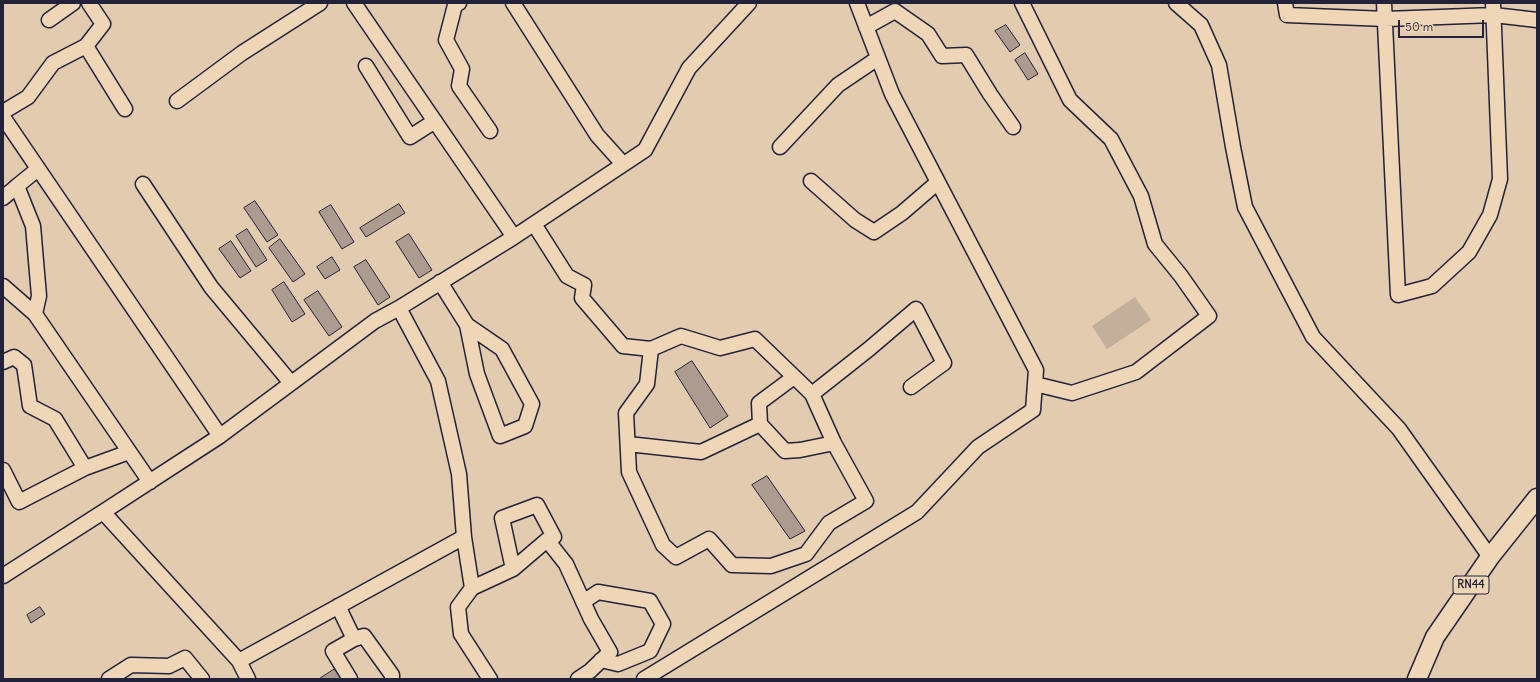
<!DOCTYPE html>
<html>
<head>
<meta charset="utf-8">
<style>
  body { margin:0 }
  #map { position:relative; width:1540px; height:682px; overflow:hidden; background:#e3cbb0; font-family:Delius,sans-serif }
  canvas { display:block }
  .frame { position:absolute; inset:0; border:4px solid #22223b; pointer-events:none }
  .scale { position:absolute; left:1398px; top:20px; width:86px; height:18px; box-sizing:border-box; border:2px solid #22223b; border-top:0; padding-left:5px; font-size:12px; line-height:14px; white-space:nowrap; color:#22223b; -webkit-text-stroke:3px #efd6b7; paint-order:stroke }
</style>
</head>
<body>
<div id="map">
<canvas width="1540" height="682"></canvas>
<div class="frame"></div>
<div class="scale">50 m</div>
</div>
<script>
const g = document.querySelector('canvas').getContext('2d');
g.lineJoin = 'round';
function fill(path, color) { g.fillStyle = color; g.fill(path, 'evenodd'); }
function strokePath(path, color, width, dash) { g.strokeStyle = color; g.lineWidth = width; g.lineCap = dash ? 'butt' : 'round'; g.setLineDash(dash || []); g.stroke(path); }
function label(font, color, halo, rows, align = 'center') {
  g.font = font + ' Delius,sans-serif'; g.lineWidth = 3.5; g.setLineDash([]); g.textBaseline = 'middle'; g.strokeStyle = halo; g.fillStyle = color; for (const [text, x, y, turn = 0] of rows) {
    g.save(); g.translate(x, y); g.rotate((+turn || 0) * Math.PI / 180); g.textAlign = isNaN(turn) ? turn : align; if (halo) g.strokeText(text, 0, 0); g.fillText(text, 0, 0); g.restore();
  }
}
const green = new Path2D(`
  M 1135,297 L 1151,320 L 1107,349 L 1092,326 Z`);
const building = new Path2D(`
  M 1006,25 L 1020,45 L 1010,52 L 995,31 Z
  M 1025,53 L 1038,74 L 1028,80 L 1015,60 Z
  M 255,201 L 278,235 L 267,242 L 244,208 Z
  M 399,204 L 405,213 L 366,237 L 360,228 Z
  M 331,205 L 354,242 L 342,249 L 319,212 Z
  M 247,229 L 267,260 L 256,267 L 236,236 Z
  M 409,234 L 432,270 L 419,278 L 396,242 Z
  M 280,239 L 305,274 L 293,282 L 269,248 Z
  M 231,241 L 251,271 L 240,278 L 219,249 Z
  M 332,257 L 340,270 L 325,279 L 317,267 Z
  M 366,260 L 390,297 L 378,305 L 354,267 Z
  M 284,282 L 305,314 L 292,322 L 272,290 Z
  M 318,291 L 342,327 L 329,336 L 304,300 Z
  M 692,361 L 728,416 L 710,428 L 675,372 Z
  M 767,476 L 805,531 L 790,539 L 752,485 Z
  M 40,607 L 45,614 L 31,623 L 27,615 Z
  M 338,667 L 346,679 L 319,679 Z`);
const minor = new Path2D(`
  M 354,3 L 514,237
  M 459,3 L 455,5 L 446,40 L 462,69 L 459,86 L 490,131
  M 513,3 L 597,135 L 623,164
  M 1022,3 L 1070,100 L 1111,139 L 1141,196 L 1155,244 L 1181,276 L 1209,316 L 1136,372 L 1072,393 L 1035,384
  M 1176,3 L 1201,25 L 1219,65 L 1233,147 L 1245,207 L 1313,337 L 1399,429 L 1490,557
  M 1285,3 L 1287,15 L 1386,19 L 1494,15 L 1537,20
  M 1384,3 L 1398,295 L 1432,286 L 1469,252 L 1490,215 L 1500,179 L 1493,3
  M 49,20 L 73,3
  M 866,27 L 895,11 L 928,34 L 942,56 L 966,55 L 990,94 L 1013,127
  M 86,46 L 103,24 L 89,3
  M 366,66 L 410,137 L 435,121
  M 177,101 L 242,53 L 320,3
  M 3,112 L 28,97 L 53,63 L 86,46 L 125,109
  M 3,117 L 220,436
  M 780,147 L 838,85 L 878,58
  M 811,181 L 855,220 L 874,232 L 902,213 L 938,182
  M 143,184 L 211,287 L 291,383
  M 3,198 L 17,186
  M 534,224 L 567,276 L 584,285 L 582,298 L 623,346 L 651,349 L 681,336 L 720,348 L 755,339 L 812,394 L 869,349 L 916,309 L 944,363 L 911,387
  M 440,282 L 467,325 L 477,374 L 500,436 L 525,426 L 532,404 L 502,349 L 467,325
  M 3,286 L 35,314 L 150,482
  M 35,314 L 39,296 L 33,226 L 17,186 L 38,169
  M 651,349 L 647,384 L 626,413 L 629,472 L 663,545 L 676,557 L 709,539 L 732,565 L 771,566 L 806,554 L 829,523 L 866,501 L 834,443 L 812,394
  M 3,362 L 14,357 L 24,365 L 30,406 L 55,419 L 85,468
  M 794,377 L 759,403 L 760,424 L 785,451 L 800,450 L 834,443
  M 628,444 L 701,452 L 760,424
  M 3,470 L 19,502 L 85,468 L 129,452
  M 103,512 L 239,661
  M 464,537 L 472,588
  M 513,569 L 502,518 L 537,505 L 554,537 L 547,540
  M 3,576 L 103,512 L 220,436 L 375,321 L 399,308 L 514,237 L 645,150 L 689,68 L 749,3
  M 583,602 L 598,592 L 650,601 L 663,624 L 650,651 L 618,664 L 601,660
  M 338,606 L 354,639
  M 109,679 L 131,665 L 169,666 L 185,658 L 202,679
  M 248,679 L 239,661 L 464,537 L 459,474 L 438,381 L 399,308
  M 350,679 L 333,651 L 354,639 L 364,636 L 392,675 L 392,679
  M 490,679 L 461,634 L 458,607 L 472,588 L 513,569 L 547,540 L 566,564 L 591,619 L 610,652 L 590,671 L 578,679
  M 644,679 L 917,512 L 978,447 L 1033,410 L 1036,370 L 892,94 L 857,3`);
const major = new Path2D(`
  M 1417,679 L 1435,637 L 1490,557 L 1537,498`);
const shields = [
  [1471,585,36]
];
const shieldNames = [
  ["RN44",1471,585]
];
fill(green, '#c2af9c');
fill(building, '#ad9b8f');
strokePath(building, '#22223b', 1);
strokePath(minor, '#22223b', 17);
strokePath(major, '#22223b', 21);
strokePath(minor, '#efd6b7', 14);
strokePath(major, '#efd6b7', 18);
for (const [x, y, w] of shields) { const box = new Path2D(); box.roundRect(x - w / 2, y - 9, w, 18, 3); g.fillStyle = '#efd6b7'; g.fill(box); strokePath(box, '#22223b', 1); }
label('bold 11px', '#22223b', null, shieldNames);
</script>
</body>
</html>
